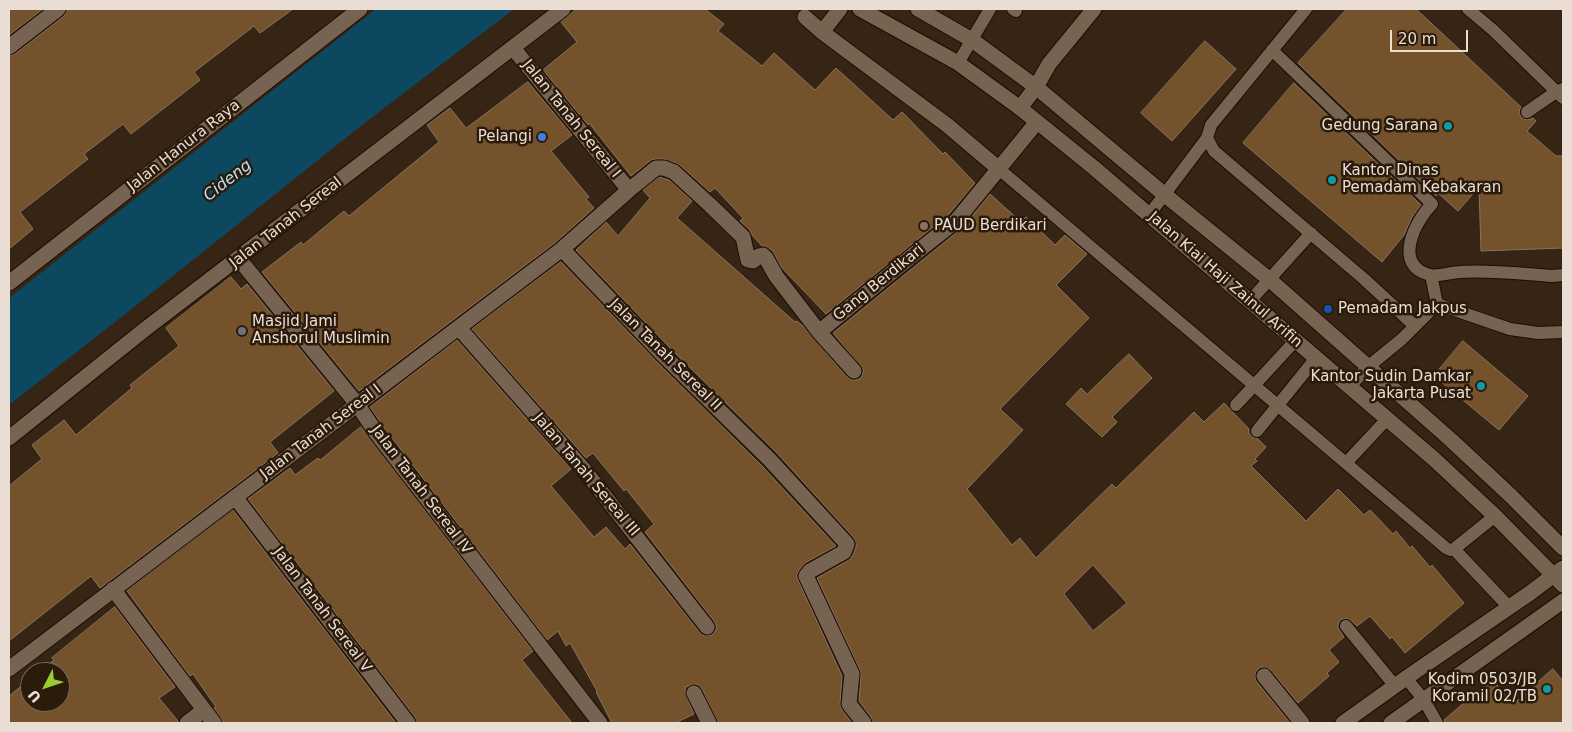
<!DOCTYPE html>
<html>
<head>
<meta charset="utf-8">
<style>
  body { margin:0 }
  #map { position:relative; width:1572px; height:732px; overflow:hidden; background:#362515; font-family:"DejaVu Sans",sans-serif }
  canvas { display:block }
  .frame { position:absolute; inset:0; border:10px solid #eaded4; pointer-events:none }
  .north { position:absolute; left:20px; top:662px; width:50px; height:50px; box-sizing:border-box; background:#2b1b0b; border:1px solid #77695b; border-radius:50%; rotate:229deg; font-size:14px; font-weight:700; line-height:20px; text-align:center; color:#eaded4 }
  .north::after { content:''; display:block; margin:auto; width:18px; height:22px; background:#9cca31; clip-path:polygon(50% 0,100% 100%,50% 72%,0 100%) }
  .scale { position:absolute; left:1390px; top:30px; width:78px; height:22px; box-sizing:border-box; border:2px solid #eaded4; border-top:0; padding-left:6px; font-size:15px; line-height:18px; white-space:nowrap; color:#eaded4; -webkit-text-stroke:4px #2b1b0b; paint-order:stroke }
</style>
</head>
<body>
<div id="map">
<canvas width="1572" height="732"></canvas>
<div class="frame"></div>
<div class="north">U</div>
<div class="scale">20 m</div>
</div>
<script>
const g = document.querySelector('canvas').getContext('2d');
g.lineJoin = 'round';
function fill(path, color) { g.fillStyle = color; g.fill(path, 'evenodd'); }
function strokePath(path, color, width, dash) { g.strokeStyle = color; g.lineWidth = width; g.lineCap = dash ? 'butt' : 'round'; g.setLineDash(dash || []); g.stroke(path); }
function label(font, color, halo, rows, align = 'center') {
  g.font = font + ' "DejaVu Sans",sans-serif'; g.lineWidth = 5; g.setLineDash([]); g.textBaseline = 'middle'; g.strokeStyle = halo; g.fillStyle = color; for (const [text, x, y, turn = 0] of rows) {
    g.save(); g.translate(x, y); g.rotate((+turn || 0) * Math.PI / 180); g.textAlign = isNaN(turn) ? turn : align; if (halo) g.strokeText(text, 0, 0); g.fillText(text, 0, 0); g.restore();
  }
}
const water = new Path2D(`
  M 376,9 L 514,9 L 362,125 L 124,315 L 9,405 L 9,298 Z`);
const building = new Path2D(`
  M 9,9 L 43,9 L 9,35 Z
  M 67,9 L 293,9 L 260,33 L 254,26 L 194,72 L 200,80 L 131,134 L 123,124 L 84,154 L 88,159 L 20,212 L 33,229 L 9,249 L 9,56 L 15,54 L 64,16 Z
  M 577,9 L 705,9 L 724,24 L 718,31 L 762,66 L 774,53 L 815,90 L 836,68 L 893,120 L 902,112 L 943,154 L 945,152 L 975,183 L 949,214 L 826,314 L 781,267 L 773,251 L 766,246 L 762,246 L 752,235 L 750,230 L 740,221 L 743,218 L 715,188 L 710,192 L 680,165 L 664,159 L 656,159 L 651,160 L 631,176 L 589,123 L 588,125 L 543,70 L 577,42 L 561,22 Z
  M 1347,9 L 1416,9 L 1521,107 L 1519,112 L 1521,117 L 1527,120 L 1533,118 L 1536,121 L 1527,131 L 1556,156 L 1563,156 L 1563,248 L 1481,251 L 1479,187 L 1458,211 L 1438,193 L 1436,196 L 1298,63 Z
  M 1205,41 L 1236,69 L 1172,141 L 1141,113 Z
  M 528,82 L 572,135 L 551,151 L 589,197 L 586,199 L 594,208 L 556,242 L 359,391 L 262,272 L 301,242 L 303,245 L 344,211 L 349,216 L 439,142 L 427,125 L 450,108 L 466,128 Z
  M 1294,83 L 1421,205 L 1412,217 L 1404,235 L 1382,262 L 1243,143 Z
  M 659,177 L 669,180 L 692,201 L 677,218 L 795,322 L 797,321 L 803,326 L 847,377 L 852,380 L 856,380 L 861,378 L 863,373 L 863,369 L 833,333 L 962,228 L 990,194 L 1021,222 L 1026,217 L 1055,245 L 1065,235 L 1087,254 L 1056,285 L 1089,318 L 1000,409 L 1023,430 L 967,489 L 1012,545 L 1020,538 L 1036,558 L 1112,484 L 1116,488 L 1194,412 L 1204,422 L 1224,403 L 1249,429 L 1249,433 L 1252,437 L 1258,439 L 1266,447 L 1255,459 L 1257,461 L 1251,466 L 1306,521 L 1338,489 L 1364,515 L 1370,510 L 1393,534 L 1396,531 L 1410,548 L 1412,546 L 1430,567 L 1432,565 L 1464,603 L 1405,653 L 1392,637 L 1390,639 L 1370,616 L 1357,626 L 1349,619 L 1341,619 L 1338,624 L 1338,628 L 1344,637 L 1329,650 L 1339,662 L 1327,673 L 1329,676 L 1298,703 L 1271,670 L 1263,667 L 1259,668 L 1255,673 L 1256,681 L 1290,723 L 873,723 L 871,717 L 859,701 L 861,675 L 860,670 L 817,578 L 849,560 L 853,555 L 856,547 L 856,543 L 854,538 L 777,453 L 672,350 L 576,250 L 606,222 L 618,236 L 650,198 L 643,190 ZM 1093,565 L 1127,603 L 1093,631 L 1064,594 Z
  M 561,262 L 658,363 L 763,467 L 836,546 L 805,563 L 799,570 L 797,575 L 798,580 L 842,676 L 840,704 L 842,710 L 852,723 L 718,723 L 702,689 L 699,685 L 694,684 L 686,687 L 685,693 L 694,714 L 675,723 L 612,723 L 596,692 L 597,691 L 570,643 L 566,646 L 558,631 L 547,640 L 385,429 L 370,407 L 457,340 L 571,469 L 551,486 L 594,537 L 606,527 L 625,549 L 630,544 L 700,633 L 704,636 L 712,635 L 716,630 L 716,625 L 714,621 L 645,532 L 654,524 L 626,489 L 624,491 L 593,453 L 586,458 L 472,329 Z
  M 231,277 L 241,289 L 247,284 L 334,391 L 270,442 L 278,453 L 100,588 L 91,576 L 9,641 L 9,486 L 42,459 L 32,445 L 64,420 L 76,435 L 132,388 L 130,385 L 179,346 L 166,328 Z
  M 1463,341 L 1528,396 L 1499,430 L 1434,376 Z
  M 1129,354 L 1152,378 L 1112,417 L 1117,422 L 1102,437 L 1066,404 L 1081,388 L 1087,394 Z
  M 361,427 L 533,651 L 522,660 L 572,723 L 417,723 L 415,717 L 248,499 L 290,468 L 295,475 L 318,458 L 320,460 Z
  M 233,510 L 396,723 L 224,723 L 214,708 L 216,707 L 193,674 L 190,676 L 127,591 Z
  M 115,607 L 175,687 L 159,698 L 178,721 L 178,723 L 9,723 L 9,696 L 30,679 L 30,702 L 60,702 L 60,672 L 38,672 L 54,660 L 52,658 Z
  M 1553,669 L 1563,681 L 1563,723 L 1445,723 L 1444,720 L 1492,679 L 1513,704 Z`);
const service = new Path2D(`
  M 1013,9 L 1016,11
  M 1306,9 L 1211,125 L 1207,138 L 1214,151 L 1364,279 L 1415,326
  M 1468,9 L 1493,30 L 1563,98
  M 1272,50 L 1432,204 C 1415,221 1392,266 1430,275 C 1439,277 1451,272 1460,272 C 1491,270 1522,274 1552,276 L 1563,275
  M 958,63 L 990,9
  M 1527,112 L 1556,92 L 1563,89
  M 999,169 L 1446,548 L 1450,550 L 1454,549 L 1495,516
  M 1149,215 L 1207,138
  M 1431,275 L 1437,304
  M 1249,302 L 1311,233
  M 1349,387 L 1369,366 L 1402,339 L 1437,304 L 1510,329 L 1538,333 L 1563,332
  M 1236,405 L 1295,341
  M 1257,431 L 1316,358
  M 1346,463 L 1387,419
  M 1454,549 L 1509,607
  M 1346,626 L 1395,686
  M 1406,678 L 1424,700 L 1437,723`);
const minor = new Path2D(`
  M 805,17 L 822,32 L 947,125 L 999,169
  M 822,32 L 840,9
  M 9,47 L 58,9
  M 513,48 L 629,190
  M 1020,108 L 1036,87 L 1049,64 L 1094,9
  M 562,249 L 665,357 L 770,460 L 847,544 L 844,552 L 810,571 L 806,576 L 852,674 L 849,704 L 864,723
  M 239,259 L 357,404 L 377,434 L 600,723
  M 459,328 L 585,471 L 707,627
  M 819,332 L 854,371
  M 235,497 L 408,723
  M 113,589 L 214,723
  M 9,669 L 562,249 L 629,190 L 656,168 L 664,168 L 674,172 L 710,205 L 743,237 L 748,260 L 753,261 L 759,256 L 763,255 L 766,258 L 776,276 L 819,332 L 913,255 L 956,221 L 1037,122
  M 1264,676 L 1302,723
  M 694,693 L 709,723
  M 187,723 L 204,710`);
const tertiary = new Path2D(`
  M 9,283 L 360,9
  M 9,438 L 144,330 L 563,9`);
const secondary = new Path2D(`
  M 860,9 L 958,63 L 1020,108 L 1093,167 L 1434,459 L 1495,516 L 1563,585
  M 918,9 L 972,40 L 1036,87 L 1165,195 L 1270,280 L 1451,440 L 1511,496 L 1563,548
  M 1343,723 L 1406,678 L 1530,593 L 1563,568
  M 1391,723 L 1563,601`);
const markers = [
  [1448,126,5,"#0f9aa8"],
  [542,137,5,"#3f7fe0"],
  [1332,180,5,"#0f9aa8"],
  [924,226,5,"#8d6e63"],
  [1328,309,5,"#1a4fb4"],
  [242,331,5,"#6b7280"],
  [1481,386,5,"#0f9aa8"],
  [1547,689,5,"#0f9aa8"]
];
const streetNames = [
  ["Jalan Tanah Sereal I",571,119,51],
  ["Jalan Hanura Raya",184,146,-38],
  ["Jalan Tanah Sereal",286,223,-38],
  ["Jalan Kiai Haji Zainul Arifin",1225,280,41],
  ["Gang Berdikari",879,283,-39],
  ["Jalan Tanah Sereal II",665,355,45],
  ["Jalan Tanah Sereal I",321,432,-37],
  ["Jalan Tanah Sereal III",586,475,50],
  ["Jalan Tanah Sereal IV",421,490,53],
  ["Jalan Tanah Sereal V",322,610,53]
];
const poiNames = [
  ["Gedung Sarana",1438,126],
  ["Pelangi",532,137],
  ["Kantor Dinas",1342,171,"left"],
  ["Pemadam Kebakaran",1342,188,"left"],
  ["PAUD Berdikari",934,226,"left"],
  ["Pemadam Jakpus",1338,309,"left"],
  ["Masjid Jami",252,322,"left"],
  ["Anshorul Muslimin",252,339,"left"],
  ["Kantor Sudin Damkar",1471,377],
  ["Jakarta Pusat",1471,394],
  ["Kodim 0503/JB",1537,680],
  ["Koramil 02/TB",1537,697]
];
const waterNames = [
  ["Cideng",228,181,-38]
];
fill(water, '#0d4861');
fill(building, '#74522c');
strokePath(building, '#877461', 1);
strokePath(service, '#1d0d01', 14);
strokePath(minor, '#1d0d01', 17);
strokePath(tertiary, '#1d0d01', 17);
strokePath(secondary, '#1d0d01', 17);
strokePath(service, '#776352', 12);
strokePath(minor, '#776352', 15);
strokePath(tertiary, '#776352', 15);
strokePath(secondary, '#776352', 15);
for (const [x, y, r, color] of markers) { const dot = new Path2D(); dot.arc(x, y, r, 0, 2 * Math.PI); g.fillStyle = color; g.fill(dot); strokePath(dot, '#2b1b0b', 2); }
label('15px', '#eaded4', '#2b1b0b', streetNames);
label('15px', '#eaded4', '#2b1b0b', poiNames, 'right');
label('italic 16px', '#b2e1fb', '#2b1b0b', waterNames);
</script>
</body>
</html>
